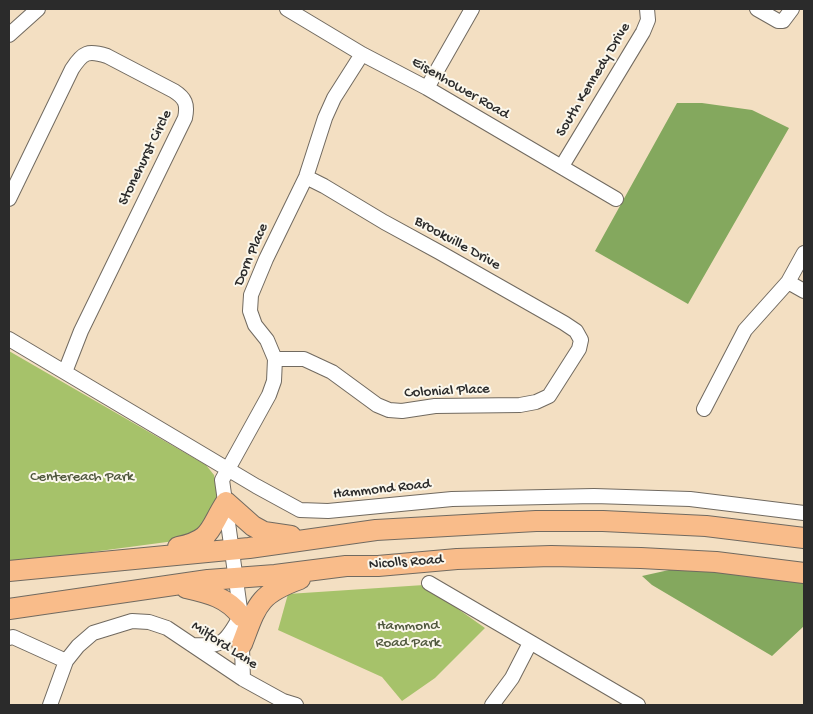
<!DOCTYPE html>
<html>
<head>
<meta charset="utf-8">
<style>
  body { margin:0 }
  #map { position:relative; width:813px; height:714px; overflow:hidden; background:#f3dfc2; font-family:"Gochi Hand",sans-serif }
  canvas { display:block }
  .frame { position:absolute; inset:0; border:10px solid #2b2b2b; pointer-events:none }
</style>
</head>
<body>
<div id="map">
<canvas width="813" height="714"></canvas>
<div class="frame"></div>
</div>
<script>
const g = document.querySelector('canvas').getContext('2d');
g.lineJoin = 'round';
function fill(path, color) { g.fillStyle = color; g.fill(path, 'evenodd'); }
function strokePath(path, color, width, dash) { g.strokeStyle = color; g.lineWidth = width; g.lineCap = dash ? 'butt' : 'round'; g.setLineDash(dash || []); g.stroke(path); }
function label(font, color, halo, rows, align = 'center') {
  g.font = font + ' "Gochi Hand",sans-serif'; g.lineWidth = 4; g.setLineDash([]); g.textBaseline = 'middle'; g.strokeStyle = halo; g.fillStyle = color; for (const [text, x, y, turn = 0] of rows) {
    g.save(); g.translate(x, y); g.rotate((+turn || 0) * Math.PI / 180); g.textAlign = isNaN(turn) ? turn : align; if (halo) g.strokeText(text, 0, 0); g.fillText(text, 0, 0); g.restore();
  }
}
const green = new Path2D(`
  M 9,351 L 206,465 L 214,475 L 218,498 L 197,538 L 9,563 Z
  M 424,585 L 485,628 L 435,678 L 402,701 L 382,677 L 278,630 L 288,594 Z`);
const forest = new Path2D(`
  M 677,103 L 702,103 L 752,110 L 789,128 L 688,304 L 595,251 Z
  M 678,568 L 780,576 L 804,582 L 804,626 L 772,656 L 652,585 L 642,576 Z`);
const minor = new Path2D(`
  M 287,9 L 362,54 L 427,88 L 616,199
  M 757,9 L 778,21 L 783,21 L 792,9
  M 9,35 L 38,9
  M 427,88 L 472,9
  M 562,166 L 643,32 L 648,20 L 647,9
  M 9,199 L 72,69 C 83,52 88,50 107,56 L 174,91 C 185,98 188,104 185,118 L 81,331 L 65,372
  M 788,282 L 804,291
  M 9,339 L 256,486 L 300,510 L 328,511 L 452,499 L 594,496 L 690,499 L 804,513
  M 275,359 L 304,359 L 332,372 L 377,405 L 389,410 L 402,411 L 435,406 L 520,405 L 536,402 L 549,396 L 579,349 L 581,340 L 576,331 L 564,323 L 439,252 L 384,222 L 324,186 L 306,177
  M 704,409 L 745,330 L 788,282 L 804,253
  M 429,583 L 638,705
  M 9,638 L 13,637 L 66,661
  M 193,645 C 223,647 226,642 240,617
  M 243,679 L 241,616 L 222,480 L 269,395 L 274,381 L 275,359 L 267,340 L 255,325 L 250,311 L 251,295 L 266,259 L 306,177 L 325,118 L 334,98 L 362,54
  M 50,705 L 66,661 L 78,646 L 93,633 L 132,621 L 149,622 L 167,628 L 243,679 L 283,701 L 296,705
  M 492,705 L 512,678 L 530,643`);
const highway = new Path2D(`
  M 178,547 C 213,540 209,528 226,502 L 253,526 L 264,532 L 291,536
  M 9,571 L 249,548 L 376,530 L 536,521 L 603,521 L 706,526 L 804,538
  M 186,588 C 208,593 227,597 241,616
  M 9,609 L 208,580 L 275,575 L 346,566 L 378,566 L 457,559 L 551,556 L 641,558 L 716,562 L 804,573
  M 242,644 C 257,605 258,594 300,579`);
const streetNames = [
  ["South Kennedy Drive",594,80,-59],
  ["Eisenhower Road",460,89,30],
  ["Stonehurst Circle",146,158,-64],
  ["Brookville Drive",457,244,29],
  ["Dorn Place",252,255,-67],
  ["Colonial Place",447,392,-3],
  ["Hammond Road",382,490,-6],
  ["Nicolls Road",406,563,-4],
  ["Milford Lane",224,646,33]
];
const parkNames = [
  ["Centereach Park",82,478],
  ["Hammond",408,627],
  ["Road Park",408,644]
];
fill(green, '#a6c26a');
fill(forest, '#84a85e');
strokePath(minor, '#716a60', 16);
strokePath(highway, '#716a60', 22);
strokePath(minor, '#fff', 14);
strokePath(highway, '#f9bc8a', 20);
label('15px', '#2b2b2b', '#fbf7ec', streetNames);
label('15px', '#50583e', '#fbf7ec', parkNames);
</script>
</body>
</html>
